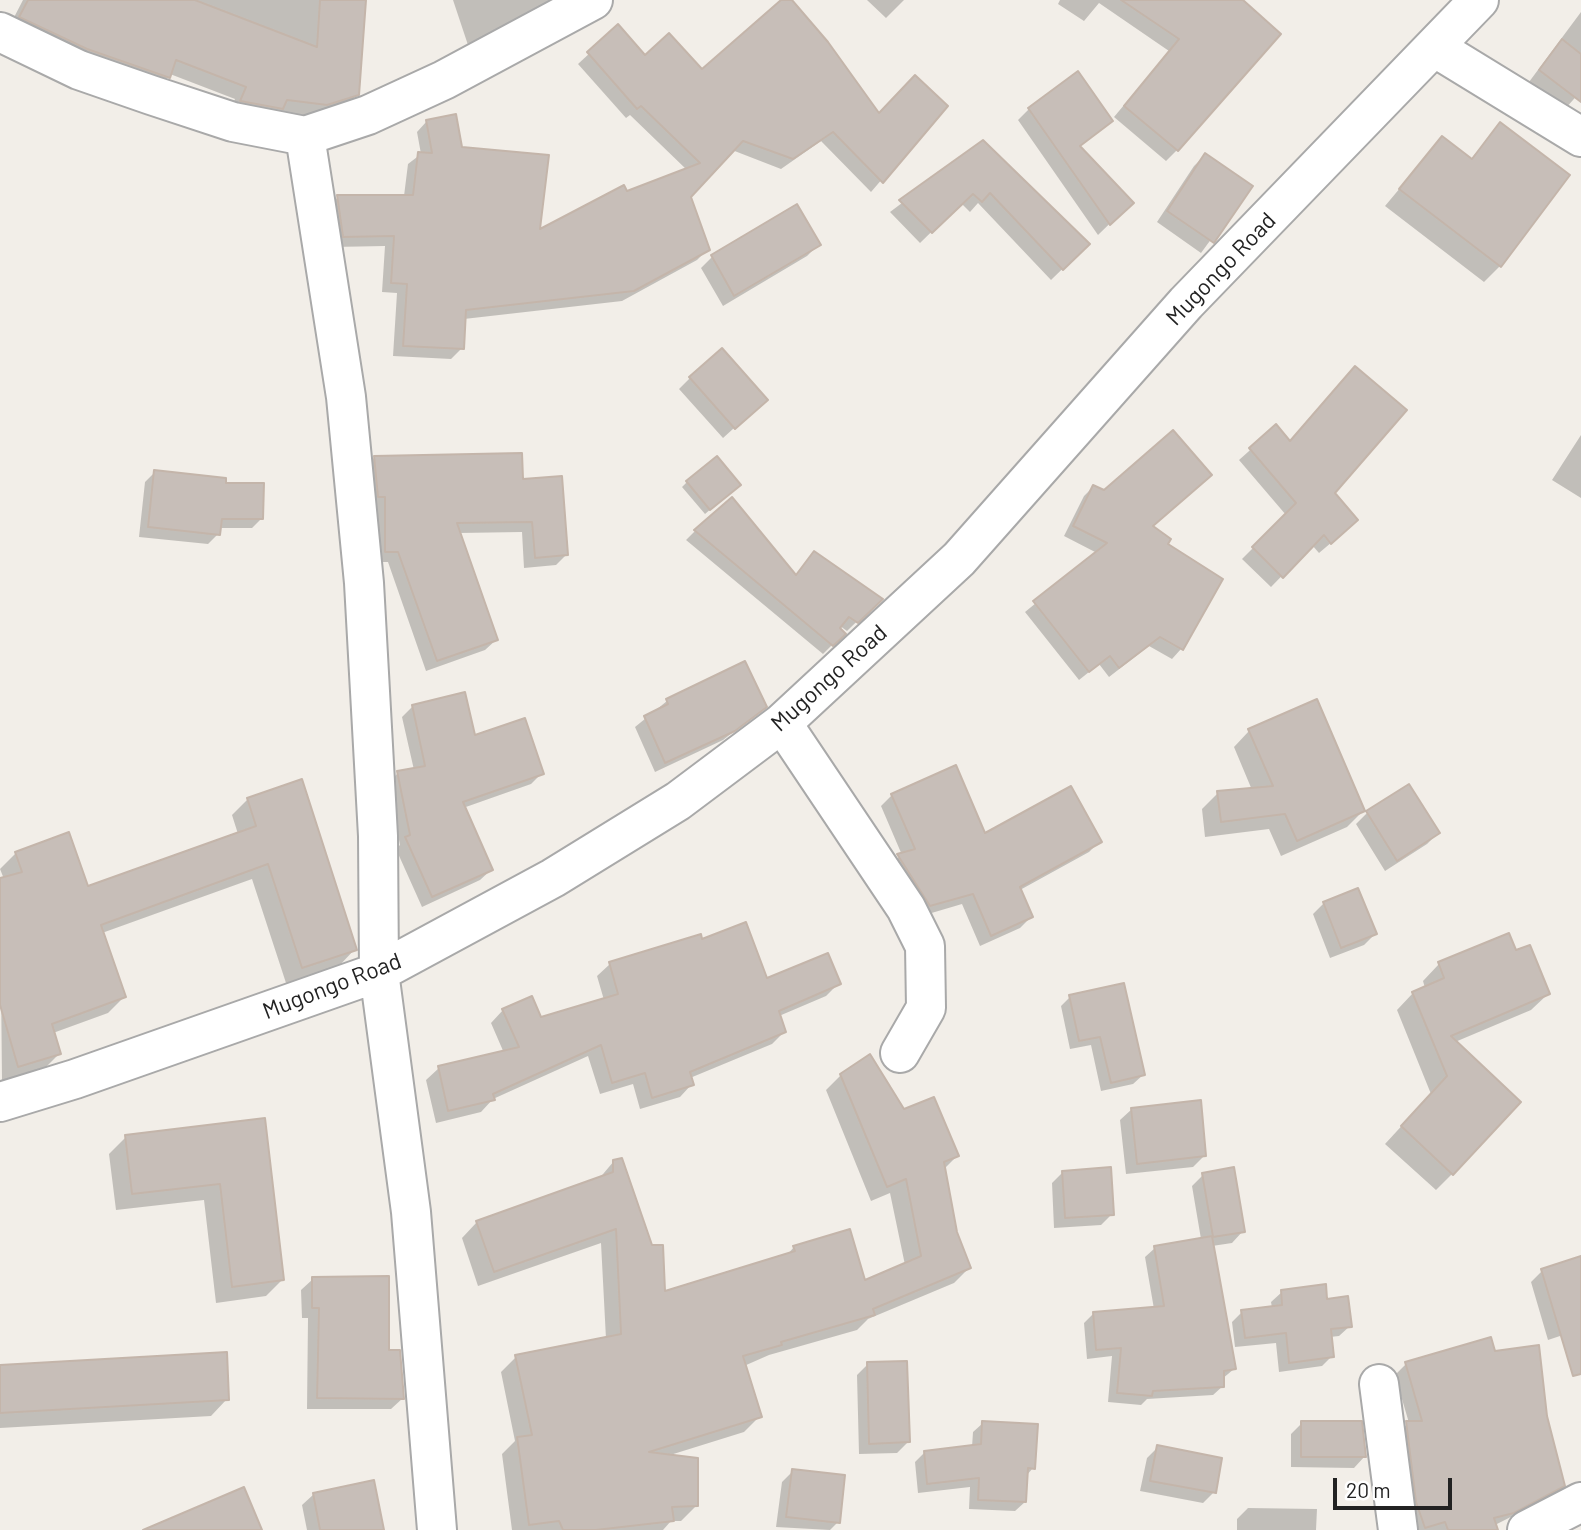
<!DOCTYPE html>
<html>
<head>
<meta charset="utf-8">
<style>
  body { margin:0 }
  #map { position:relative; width:1581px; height:1530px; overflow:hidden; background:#f2eee8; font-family:Barlow,sans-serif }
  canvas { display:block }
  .scale { position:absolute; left:1333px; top:1478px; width:119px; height:32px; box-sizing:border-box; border:4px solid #222; border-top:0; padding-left:9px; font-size:21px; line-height:24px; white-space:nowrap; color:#222; -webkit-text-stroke:5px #fff; paint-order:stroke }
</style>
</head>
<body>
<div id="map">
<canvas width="1581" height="1530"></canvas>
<div class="scale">20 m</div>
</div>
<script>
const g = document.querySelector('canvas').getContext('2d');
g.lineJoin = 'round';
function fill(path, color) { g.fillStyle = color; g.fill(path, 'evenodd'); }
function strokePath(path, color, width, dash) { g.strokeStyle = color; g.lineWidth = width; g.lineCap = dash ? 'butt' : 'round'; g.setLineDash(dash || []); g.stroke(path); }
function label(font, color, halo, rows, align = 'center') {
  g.font = font + ' Barlow,sans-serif'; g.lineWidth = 5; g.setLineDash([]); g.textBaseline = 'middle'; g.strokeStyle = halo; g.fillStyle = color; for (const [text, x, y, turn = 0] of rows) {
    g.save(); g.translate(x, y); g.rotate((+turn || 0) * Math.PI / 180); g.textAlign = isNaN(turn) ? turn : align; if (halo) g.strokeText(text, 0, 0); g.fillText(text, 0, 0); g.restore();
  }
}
const shadow = new Path2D(`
  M 23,0 L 364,0 L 358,94 L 345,106 L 314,117 L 278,112 L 229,113 L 235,99 L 170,74 L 156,89 L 8,29 Z
  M 453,0 L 554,0 L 468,45 Z
  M 784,0 L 789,0 L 879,115 L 945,106 L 871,192 L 821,141 L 781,169 L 732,150 L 689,196 L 708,249 L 697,260 L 622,301 L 464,319 L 462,348 L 451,359 L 393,356 L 397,293 L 382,292 L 385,246 L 333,247 L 328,207 L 338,197 L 404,196 L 408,164 L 421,154 L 417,132 L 427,121 L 461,148 L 538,233 L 687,170 L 630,115 L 626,118 L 578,64 L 618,27 L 645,57 L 702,72 Z
  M 867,0 L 904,0 L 886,18 Z
  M 1060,0 L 1241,0 L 1177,150 L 1166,161 L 1114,117 L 1169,51 L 1099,3 L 1084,21 L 1058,4 Z
  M 1581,12 L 1581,91 L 1565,109 L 1529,82 Z
  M 1029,109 L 1111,121 L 1079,147 L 1131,203 L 1098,235 L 1018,120 Z
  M 1500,124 L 1500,266 L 1484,282 L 1385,206 L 1442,138 L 1470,160 Z
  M 983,142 L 1088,244 L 1051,280 L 978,203 L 970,212 L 961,203 L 920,243 L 890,212 Z
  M 1205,155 L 1250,186 L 1201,253 L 1157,222 L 1194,166 Z
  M 796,207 L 818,245 L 807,256 L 723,306 L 701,268 L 712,257 Z
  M 690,378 L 754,410 L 723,438 L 679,389 Z
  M 1276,427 L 1333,493 L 1345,531 L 1319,553 L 1312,545 L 1271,587 L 1242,559 L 1286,515 L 1239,460 Z
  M 1581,435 L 1581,498 L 1552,480 Z
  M 374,458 L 521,481 L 567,554 L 556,565 L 524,568 L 522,532 L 459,533 L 496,640 L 485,650 L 426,671 L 388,562 L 374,562 L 364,469 Z
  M 155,472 L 224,484 L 262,518 L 252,528 L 219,528 L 218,534 L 208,544 L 139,537 L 145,482 Z
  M 687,482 L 733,490 L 705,514 L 682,487 Z
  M 1093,487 L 1151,527 L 1165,545 L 1221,580 L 1181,649 L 1172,659 L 1149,646 L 1109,677 L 1099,664 L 1079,680 L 1025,612 L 1097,553 L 1064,536 L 1084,496 Z
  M 695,531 L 795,576 L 814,553 L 880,599 L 847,631 L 836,623 L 843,634 L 823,654 L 686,540 Z
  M 667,701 L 765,707 L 723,740 L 655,772 L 635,727 Z
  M 413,706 L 542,773 L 531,784 L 463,808 L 491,870 L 480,880 L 422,907 L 396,849 L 400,845 L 388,783 L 398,773 L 414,770 L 402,717 Z
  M 1249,731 L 1363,811 L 1347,827 L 1281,856 L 1269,829 L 1205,837 L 1202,809 L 1218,793 L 1252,790 L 1234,747 Z
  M 1408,786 L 1438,833 L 1427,844 L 1385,871 L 1356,824 L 1367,813 Z
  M 892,795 L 985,836 L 1100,841 L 1089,852 L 1020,890 L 1031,917 L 1020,928 L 980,946 L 962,904 L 918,917 L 887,867 L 902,855 L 881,806 Z
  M 248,799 L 355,949 L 339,966 L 286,983 L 252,879 L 102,933 L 124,997 L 108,1013 L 53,1033 L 59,1054 L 43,1070 L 2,1082 L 0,880 L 4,879 L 0,869 L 16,853 L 87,888 L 238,834 L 232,815 Z
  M 1324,903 L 1375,934 L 1364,945 L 1330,958 L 1313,914 Z
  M 701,941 L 766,980 L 839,983 L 826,996 L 779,1016 L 784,1032 L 772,1044 L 690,1078 L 692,1084 L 680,1097 L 640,1109 L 633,1084 L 600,1094 L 588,1056 L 493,1099 L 481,1112 L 436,1123 L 426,1080 L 439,1068 L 504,1053 L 491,1023 L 503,1010 L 540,1019 L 604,1000 L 597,976 L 610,964 Z
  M 1515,953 L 1548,994 L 1531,1010 L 1455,1042 L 1452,1174 L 1436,1190 L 1385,1144 L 1431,1094 L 1397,1010 L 1413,993 L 1425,988 L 1423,981 L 1439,964 Z
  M 1070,997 L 1143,1075 L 1133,1084 L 1101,1091 L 1091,1045 L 1070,1049 L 1061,1006 Z
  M 841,1075 L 904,1111 L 957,1156 L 944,1169 L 955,1232 L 969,1268 L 954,1283 L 868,1319 L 857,1330 L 769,1355 L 744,1366 L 760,1416 L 744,1432 L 667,1456 L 696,1506 L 681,1521 L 671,1521 L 663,1530 L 512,1530 L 502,1454 L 515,1441 L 501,1372 L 516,1357 L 606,1339 L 601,1243 L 478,1286 L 462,1238 L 477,1222 L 598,1180 L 614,1161 L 663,1293 L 787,1255 L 794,1247 L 864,1283 L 905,1265 L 890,1193 L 871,1201 L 826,1090 Z
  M 1132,1109 L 1205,1155 L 1193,1167 L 1126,1174 L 1120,1120 Z
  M 264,1120 L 283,1279 L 266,1296 L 216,1303 L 204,1200 L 116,1210 L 109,1154 L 126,1137 Z
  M 1063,1172 L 1112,1214 L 1101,1225 L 1054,1228 L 1052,1183 Z
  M 1203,1175 L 1243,1231 L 1232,1243 L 1212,1246 L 1234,1369 L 1222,1379 L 1223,1386 L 1213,1395 L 1147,1399 L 1141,1405 L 1108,1402 L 1112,1356 L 1087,1359 L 1084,1323 L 1094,1313 L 1154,1309 L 1145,1257 L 1155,1248 L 1201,1239 L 1192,1186 Z
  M 1581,1258 L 1581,1329 L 1548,1340 L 1531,1282 L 1542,1271 Z
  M 313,1279 L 387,1352 L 403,1398 L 391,1409 L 307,1409 L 308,1318 L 302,1318 L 301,1290 Z
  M 1282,1292 L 1326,1301 L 1350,1326 L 1339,1336 L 1330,1337 L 1332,1356 L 1322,1366 L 1279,1372 L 1276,1343 L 1235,1347 L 1232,1322 L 1242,1312 L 1272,1308 L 1271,1302 Z
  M 1494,1352 L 1545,1417 L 1563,1485 L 1552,1496 L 1495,1525 L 1496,1530 L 1411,1530 L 1396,1434 L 1409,1423 L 1395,1375 L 1406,1364 Z
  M 868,1364 L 908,1442 L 897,1453 L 859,1454 L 857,1375 Z
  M 0,1367 L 227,1399 L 211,1416 L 0,1428 Z
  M 983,1423 L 1033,1468 L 1026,1476 L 1025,1502 L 1015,1511 L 969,1509 L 970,1487 L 918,1493 L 915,1462 L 925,1452 L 972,1447 L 973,1432 Z
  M 1302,1423 L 1365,1456 L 1354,1468 L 1291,1467 L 1291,1434 Z
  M 1158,1447 L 1214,1492 L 1203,1503 L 1140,1491 L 1147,1458 Z
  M 793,1471 L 838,1522 L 830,1530 L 776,1527 L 782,1482 Z
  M 314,1494 L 382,1530 L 307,1530 L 302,1505 Z
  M 1248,1508 L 1317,1509 L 1316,1530 L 1237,1530 L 1237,1519 Z`);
const building = new Path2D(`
  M 28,0 L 195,0 L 317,47 L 320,0 L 366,0 L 359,95 L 327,105 L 287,100 L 283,109 L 240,101 L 246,87 L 176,60 L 170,78 L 87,49 L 19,17 Z
  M 781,0 L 792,0 L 828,42 L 879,113 L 915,75 L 948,106 L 883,183 L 833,132 L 793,159 L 743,141 L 691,197 L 710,250 L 634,291 L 466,310 L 464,349 L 403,346 L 407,284 L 391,283 L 394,236 L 343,237 L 337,195 L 413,195 L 418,152 L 432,153 L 426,120 L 456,114 L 462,147 L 549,155 L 540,229 L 624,185 L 627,191 L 700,163 L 641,106 L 637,109 L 587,52 L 618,24 L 645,55 L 669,33 L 702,69 Z
  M 1121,0 L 1243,0 L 1281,34 L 1178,151 L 1124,106 L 1179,39 Z
  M 1562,39 L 1581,54 L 1581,102 L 1539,70 Z
  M 1078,71 L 1113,121 L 1080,146 L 1134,203 L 1110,225 L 1028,108 Z
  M 1500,122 L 1570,175 L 1501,267 L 1399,189 L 1442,136 L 1472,159 Z
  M 983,140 L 1090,244 L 1063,270 L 990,193 L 982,202 L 973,194 L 932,233 L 899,200 Z
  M 1205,153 L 1253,186 L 1214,243 L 1167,211 Z
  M 797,204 L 821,245 L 734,296 L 711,255 Z
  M 722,348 L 768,400 L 735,429 L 689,377 Z
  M 1355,366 L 1407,410 L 1335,493 L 1358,520 L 1331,544 L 1324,535 L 1283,578 L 1252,547 L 1296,503 L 1249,448 L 1276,424 L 1290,441 Z
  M 1173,430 L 1212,475 L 1153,526 L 1171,539 L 1168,544 L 1223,579 L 1183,650 L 1160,637 L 1119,668 L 1110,656 L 1089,672 L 1033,601 L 1107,543 L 1073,526 L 1093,485 L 1104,490 Z
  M 522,453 L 523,479 L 562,476 L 568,555 L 535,558 L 532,522 L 457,523 L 498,640 L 437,661 L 398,552 L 385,552 L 385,497 L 378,497 L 374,456 Z
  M 717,456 L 741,485 L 710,510 L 686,481 Z
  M 154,470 L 226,478 L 226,483 L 264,483 L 263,519 L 222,519 L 220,535 L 148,527 Z
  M 732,497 L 796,575 L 814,551 L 883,599 L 858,623 L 849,617 L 840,628 L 846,634 L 833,646 L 694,530 Z
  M 745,661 L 767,707 L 735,731 L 665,763 L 644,716 L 668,704 L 666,699 Z
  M 465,692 L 475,735 L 525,718 L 544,774 L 463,802 L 493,870 L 432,897 L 405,837 L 410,835 L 397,771 L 425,766 L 412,705 Z
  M 1317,699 L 1365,811 L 1297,841 L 1285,814 L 1221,822 L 1217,791 L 1273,786 L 1248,729 Z
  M 956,765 L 985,833 L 1071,786 L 1102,842 L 1020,887 L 1033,917 L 991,936 L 973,894 L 930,906 L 897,854 L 915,849 L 891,794 Z
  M 302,779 L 357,950 L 302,968 L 268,864 L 101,925 L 126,997 L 52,1024 L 61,1054 L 18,1067 L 0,1005 L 0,878 L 22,872 L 15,852 L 69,832 L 88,886 L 256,826 L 247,798 Z
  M 1409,784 L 1440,833 L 1397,861 L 1366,811 Z
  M 1358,888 L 1377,934 L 1341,948 L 1323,902 Z
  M 746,922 L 767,978 L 828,953 L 841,984 L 779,1011 L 786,1032 L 690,1072 L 694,1085 L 652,1098 L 645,1073 L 612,1083 L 601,1045 L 493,1094 L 495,1100 L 448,1111 L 438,1066 L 519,1047 L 502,1009 L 532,996 L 541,1017 L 618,994 L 609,962 L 701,934 L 702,939 Z
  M 1509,933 L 1516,950 L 1530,945 L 1550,994 L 1451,1036 L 1521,1102 L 1453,1175 L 1401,1126 L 1447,1076 L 1412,992 L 1444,978 L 1438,962 Z
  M 1124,983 L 1145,1075 L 1111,1083 L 1100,1037 L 1079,1041 L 1069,995 Z
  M 870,1054 L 904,1109 L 934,1097 L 959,1156 L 944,1162 L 957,1232 L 971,1268 L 873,1309 L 875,1315 L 781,1342 L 782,1345 L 743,1356 L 762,1417 L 649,1452 L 698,1458 L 698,1506 L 672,1507 L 674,1521 L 596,1530 L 563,1530 L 559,1521 L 529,1525 L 517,1437 L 532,1435 L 515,1355 L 621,1334 L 616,1229 L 494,1272 L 476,1221 L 613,1172 L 613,1160 L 622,1158 L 652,1245 L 663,1245 L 665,1291 L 795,1251 L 793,1246 L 850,1229 L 865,1280 L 921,1256 L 906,1179 L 887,1187 L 840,1074 Z
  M 1201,1100 L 1206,1156 L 1137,1164 L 1131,1108 Z
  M 265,1118 L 284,1280 L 232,1287 L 220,1184 L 132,1194 L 125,1135 Z
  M 1111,1167 L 1114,1215 L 1065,1218 L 1062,1171 Z
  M 1234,1167 L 1245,1232 L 1213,1237 L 1202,1173 Z
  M 1212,1236 L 1236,1369 L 1224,1371 L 1224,1387 L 1153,1391 L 1152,1396 L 1117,1393 L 1121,1348 L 1096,1350 L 1093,1312 L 1164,1306 L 1154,1246 Z
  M 1581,1256 L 1581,1374 L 1573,1376 L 1541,1269 Z
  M 389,1276 L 389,1350 L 400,1350 L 404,1399 L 317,1398 L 319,1308 L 312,1308 L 312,1277 Z
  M 1326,1284 L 1327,1299 L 1348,1296 L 1352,1327 L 1331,1329 L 1334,1357 L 1289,1363 L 1286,1333 L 1245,1338 L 1241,1310 L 1282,1305 L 1281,1290 Z
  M 1491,1337 L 1495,1351 L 1539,1345 L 1547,1416 L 1565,1486 L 1514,1513 L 1494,1518 L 1498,1530 L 1448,1530 L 1445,1522 L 1425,1528 L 1416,1502 L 1406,1421 L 1422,1421 L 1405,1362 Z
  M 227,1352 L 229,1400 L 0,1413 L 0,1365 Z
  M 907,1361 L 910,1442 L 869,1444 L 867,1362 Z
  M 982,1421 L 1038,1424 L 1035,1469 L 1028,1468 L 1026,1502 L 978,1500 L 979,1478 L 927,1484 L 924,1451 L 981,1444 Z
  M 1301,1421 L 1362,1421 L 1366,1457 L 1301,1457 Z
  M 1157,1445 L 1222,1458 L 1216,1493 L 1150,1481 Z
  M 792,1469 L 845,1475 L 840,1523 L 786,1517 Z
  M 374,1480 L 384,1530 L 320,1530 L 313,1493 Z
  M 244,1487 L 262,1530 L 143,1530 Z`);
const minor = new Path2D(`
  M 0,32 L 79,70 L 151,95 L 233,122 L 305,136 L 368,115 L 444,80 L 593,0
  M 1434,47 L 1581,137
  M 305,136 L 346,397 L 364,583 L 378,836 L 379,972 L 411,1212 L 437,1530
  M 782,723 L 906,908 L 925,946 L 926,1008 L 900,1053
  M 0,1102 L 75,1079 L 379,972 L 553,878 L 678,801 L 782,723 L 959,559 L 1186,303 L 1479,0
  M 1379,1384 L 1398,1530
  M 1527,1530 L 1581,1502`);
const streetNames = [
  ["Mugongo Road",1221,269,-46],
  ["Mugongo Road",829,678,-42],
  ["Mugongo Road",332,986,-21]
];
fill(shadow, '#0003');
fill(building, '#c7beb8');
strokePath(building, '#c4b5aa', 2);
strokePath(minor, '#a9a9a9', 42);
strokePath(minor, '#fff', 38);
label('23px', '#222', '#fff', streetNames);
</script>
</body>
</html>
